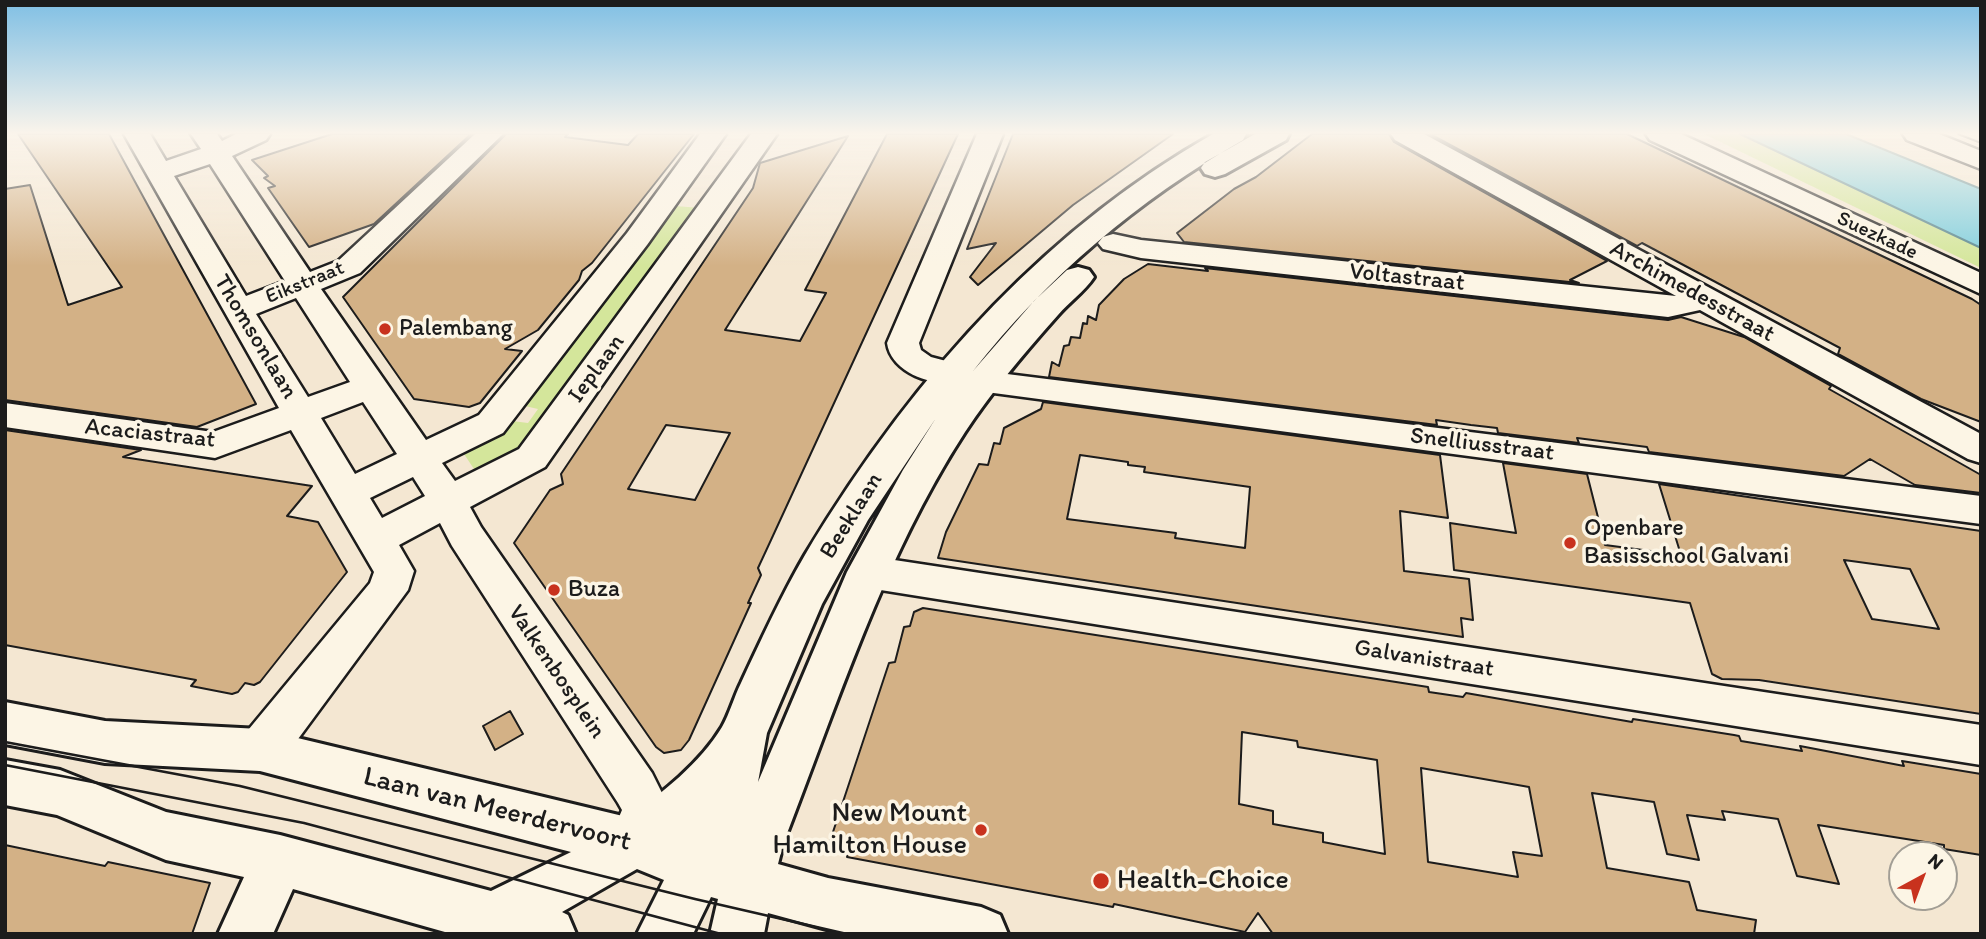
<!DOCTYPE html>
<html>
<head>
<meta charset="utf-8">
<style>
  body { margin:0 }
  #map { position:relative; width:1986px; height:939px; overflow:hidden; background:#f4e7d2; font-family:Itim,sans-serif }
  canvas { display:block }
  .frame { position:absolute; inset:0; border:7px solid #1c1c1c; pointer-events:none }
  .north { position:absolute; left:1888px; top:841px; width:70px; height:70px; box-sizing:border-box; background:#fcf5e5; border:2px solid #a29e95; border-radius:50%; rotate:41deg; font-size:19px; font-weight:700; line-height:28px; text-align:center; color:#1c1c1c }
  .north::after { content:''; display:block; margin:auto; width:24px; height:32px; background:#c8321e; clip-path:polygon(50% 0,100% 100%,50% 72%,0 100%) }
</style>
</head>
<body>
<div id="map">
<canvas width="1986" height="939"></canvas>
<div class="frame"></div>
<div class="north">N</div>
</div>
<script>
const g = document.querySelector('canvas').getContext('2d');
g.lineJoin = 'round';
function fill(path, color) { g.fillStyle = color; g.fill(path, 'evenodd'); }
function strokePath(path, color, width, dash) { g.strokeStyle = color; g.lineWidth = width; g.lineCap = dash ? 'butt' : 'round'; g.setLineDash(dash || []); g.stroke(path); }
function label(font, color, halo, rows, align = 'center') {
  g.font = font + ' Itim,sans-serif'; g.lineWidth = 7; g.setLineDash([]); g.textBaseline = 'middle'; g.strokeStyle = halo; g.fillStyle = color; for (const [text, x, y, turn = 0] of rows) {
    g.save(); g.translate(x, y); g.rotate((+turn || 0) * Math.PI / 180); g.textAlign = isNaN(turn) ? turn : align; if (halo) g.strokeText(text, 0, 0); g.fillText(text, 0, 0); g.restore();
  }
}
const green = new Path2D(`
  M 1704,134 L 1740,134 L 1981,248 L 1981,268 Z
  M 675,206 L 701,208 L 535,441 L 480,478 L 464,454 L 496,439 L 512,421 L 528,423 L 538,409 L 525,406 Z`);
const water = new Path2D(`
  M 1740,134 L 1846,134 L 1981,189 L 1981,248 Z`);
const building = new Path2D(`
  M 18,134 L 109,134 L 256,404 L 197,427 L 5,400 L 5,189 L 30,185 L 68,305 L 122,287 Z
  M 332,134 L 471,134 L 374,224 L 309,247 L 268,188 L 275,186 L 264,178 L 268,176 L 252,160 Z
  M 506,134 L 568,134 L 565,137 L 628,145 L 638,134 L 694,134 L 592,263 L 582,271 L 579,280 L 538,330 L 505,349 L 522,351 L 480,403 L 469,407 L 414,399 L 343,297 Z
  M 887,134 L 958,134 L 771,540 L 758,568 L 761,575 L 748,603 L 751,603 L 689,740 L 681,750 L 664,753 L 656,747 L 514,543 L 550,490 L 563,484 L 561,474 L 753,188 L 760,163 L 848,136 L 725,330 L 800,341 L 826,293 L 805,290 ZM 666,425 L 730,433 L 695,500 L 628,489 Z
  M 1013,134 L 1173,134 L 1073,205 L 978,285 L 970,277 L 996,243 L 967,249 Z
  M 1312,134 L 1389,134 L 1394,142 L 1607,261 L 1570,280 L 1579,283 L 1184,242 L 1177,233 L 1234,189 L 1256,177 Z
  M 1430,134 L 1627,134 L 1972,299 L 1981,305 L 1981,422 L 1921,399 L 1838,354 L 1840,348 L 1642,243 L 1637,246 Z
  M 1148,264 L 1208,271 L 1205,268 L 1668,320 L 1681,317 L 1744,337 L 1831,386 L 1829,389 L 1981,475 L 1981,493 L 1915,485 L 1870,459 L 1844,476 L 1649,452 L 1647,447 L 1577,438 L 1579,443 L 1498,433 L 1497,428 L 1471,425 L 1436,420 L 1437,425 L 1049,377 L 1052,362 L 1059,366 L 1064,346 L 1069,345 L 1071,337 L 1080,338 L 1083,323 L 1087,324 L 1088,316 L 1096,320 L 1099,305 L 1124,279 Z
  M 1043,402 L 1440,455 L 1448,518 L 1400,511 L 1404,571 L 1469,579 L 1473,620 L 1461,618 L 1463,637 L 938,558 L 946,532 L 979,464 L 988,465 L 994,443 L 1000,444 L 1004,428 L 1041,409 ZM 1080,455 L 1128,462 L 1128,465 L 1145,467 L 1144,472 L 1250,487 L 1245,548 L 1175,538 L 1176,533 L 1067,519 Z
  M 5,430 L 141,450 L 123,457 L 312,486 L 287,516 L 318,522 L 347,572 L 260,682 L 254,685 L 245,683 L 238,692 L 232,694 L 191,686 L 196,680 L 5,645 Z
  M 1503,463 L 1587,474 L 1605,545 L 1681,555 L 1659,484 L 1981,531 L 1981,714 L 1759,680 L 1722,679 L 1712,674 L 1690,603 L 1454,570 L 1450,523 L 1516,533 ZM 1844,560 L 1910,569 L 1939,629 L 1872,619 Z
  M 923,608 L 1428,687 L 1429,692 L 1463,697 L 1466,693 L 1632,722 L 1633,719 L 1734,735 L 1739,736 L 1741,741 L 1802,751 L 1800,746 L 1904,766 L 1902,761 L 1981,774 L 1981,855 L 1944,849 L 1944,845 L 1818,825 L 1839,884 L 1797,876 L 1778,819 L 1722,811 L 1725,820 L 1687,815 L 1699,860 L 1667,854 L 1654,802 L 1592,793 L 1607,868 L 1689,882 L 1697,910 L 1756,920 L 1754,934 L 1273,934 L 1258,913 L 1245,932 L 1114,904 L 1113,907 L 847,857 L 849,850 L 842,849 L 844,843 L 830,841 L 889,663 L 895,662 L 904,627 L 910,626 L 914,612 ZM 1242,732 L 1297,741 L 1298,747 L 1377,760 L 1385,854 L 1323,842 L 1323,833 L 1273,824 L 1273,811 L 1239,804 ZM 1421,768 L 1529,787 L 1542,856 L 1513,852 L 1518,877 L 1428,862 Z
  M 510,711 L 523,734 L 495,750 L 483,726 Z
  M 5,845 L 105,866 L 108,862 L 210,883 L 192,934 L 5,934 Z`);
const street = new Path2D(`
  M 124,134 L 150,134 L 166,161 L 201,149 L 191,134 L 217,134 L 222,141 L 236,134 L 270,134 L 266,140 L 232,156 L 310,272 L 338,261 L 475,134 L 503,134 L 360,273 L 321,289 L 426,440 L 479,415 L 627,233 L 700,134 L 726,134 L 647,245 L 503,433 L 442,463 L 455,481 L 519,449 L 751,134 L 777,134 L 545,467 L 470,507 L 481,527 L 652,773 L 670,809 L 649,859 L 632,866 L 615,859 L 608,843 L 622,810 L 618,803 L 452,546 L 440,523 L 399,545 L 414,571 L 408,590 L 298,739 L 276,765 L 260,771 L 244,765 L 237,750 L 244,735 L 370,583 L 374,572 L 291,430 L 215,458 L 5,427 L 5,403 L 213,432 L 279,408 ZM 210,164 L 285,281 L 246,296 L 174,176 ZM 296,298 L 350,382 L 308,397 L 256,314 ZM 363,402 L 397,454 L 355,474 L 321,418 ZM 413,477 L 425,496 L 382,518 L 370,498 Z
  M 977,134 L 1003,134 L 919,343 L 921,350 L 931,357 L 961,365 L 966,373 L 961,381 C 934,388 891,373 887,343 Z
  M 1391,134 L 1424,134 L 1981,434 L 1981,463 L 1968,459 L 1700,310 L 1668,317 L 1141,258 L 1103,249 L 1098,243 L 1103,237 L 1113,234 L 1141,240 L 1676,296 L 1395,140 Z
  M 1646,134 L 1681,134 L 1981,273 L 1981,294 L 1650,140 Z
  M 1903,134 L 1939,134 L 1981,151 L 1981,169 L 1907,140 Z
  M 983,371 L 1981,496 L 1981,524 L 971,390 L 966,382 L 971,374 Z
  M 868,556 L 1981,725 L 1981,765 L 868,588 L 854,583 L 848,572 L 854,561 Z`);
const secondary = new Path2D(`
  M 1213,134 L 1246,134 L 1243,140 C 1138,200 1048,276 973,371 L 1034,301 L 1067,270 L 1078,267 L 1089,270 L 1094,277 C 1084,292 1069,302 1058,315 C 1025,352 992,391 965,432 C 883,558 837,705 783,844 L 778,864 L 828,878 L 981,907 L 1000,915 L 1008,934 L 845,934 L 768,913 L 764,934 L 710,934 L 718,899 L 711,897 L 693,934 L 637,934 L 664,880 L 637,869 L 562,912 L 568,915 L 576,934 L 452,934 L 293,889 L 273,934 L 218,934 L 244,877 L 166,860 L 57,815 L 5,805 L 5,760 L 60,770 L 166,812 L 280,835 L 491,891 L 569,853 L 571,852 L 260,771 L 105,763 L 5,744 L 5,702 L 105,721 L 260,729 L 627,817 C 661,795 701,762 722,727 C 730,713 734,697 741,683 C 761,640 781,596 805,555 C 907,385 1039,233 1213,134 ZM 936,418 L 903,470 L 847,572 L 758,782 L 767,733 L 822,604 L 868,520 Z
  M 1255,134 L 1289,134 L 1286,140 L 1225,174 L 1215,177 L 1205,174 L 1201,168 L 1205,162 Z`);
const tramFar1 = new Path2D(`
  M 1958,134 L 1981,143`);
const tram = new Path2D(`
  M 5,742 L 240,786 L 695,899 L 847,934
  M 5,765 L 304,823 L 721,934`);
const markers = [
  [385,329,7,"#c8321e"],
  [1570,543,7,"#c8321e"],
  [554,590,7,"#c8321e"],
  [981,830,7,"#c8321e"],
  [1101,881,9,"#c8321e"]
];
const farStreetnames = [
  ["Suezkade",1877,236,25],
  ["Eikstraat",305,283,-22]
];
const streetNames = [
  ["Voltastraat",1407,278,6],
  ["Archimedesstraat",1692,292,29],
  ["Thomsonlaan",255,337,59],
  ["Ieplaan",597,369,-54],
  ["Acaciastraat",150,434,6],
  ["Snelliusstraat",1482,445,7],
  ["Beeklaan",852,516,-58],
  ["Galvanistraat",1424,659,9],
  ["Valkenbosplein",556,672,56]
];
const poiNames = [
  ["Palembang",399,329],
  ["Openbare",1584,529],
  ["Basisschool Galvani",1584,557],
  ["Buza",568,590]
];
const nearStreetnames = [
  ["Laan van Meerdervoort",497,810,14]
];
const nearPoinames = [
  ["New Mount",967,814],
  ["Hamilton House",967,846],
  ["Health-Choice",1117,881,"left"]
];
fill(green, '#d4e69b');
fill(water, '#81cfde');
strokePath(water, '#598790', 2);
fill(building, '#d3b186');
strokePath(building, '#1c1c1c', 2);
strokePath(street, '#1c1c1c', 5);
strokePath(secondary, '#1c1c1c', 6);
fill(street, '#fcf5e5');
fill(secondary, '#fcf5e5');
strokePath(tramFar1, '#1c1c1c', 2);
strokePath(tram, '#1c1c1c', 2.5);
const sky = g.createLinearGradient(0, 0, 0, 266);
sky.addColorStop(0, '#7fbfe4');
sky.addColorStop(0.5, '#faf4eb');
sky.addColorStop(1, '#faf4eb00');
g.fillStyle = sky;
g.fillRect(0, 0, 1986, 266);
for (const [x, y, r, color] of markers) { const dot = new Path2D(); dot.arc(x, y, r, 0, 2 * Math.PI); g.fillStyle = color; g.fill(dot); strokePath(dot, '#fcf5e5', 2.5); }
label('21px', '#1c1c1c', '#fcf5e5', farStreetnames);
label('24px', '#1c1c1c', '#fcf5e5', streetNames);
label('24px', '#1c1c1c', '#fcf5e5', poiNames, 'left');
label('28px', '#1c1c1c', '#fcf5e5', nearStreetnames);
label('28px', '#1c1c1c', '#fcf5e5', nearPoinames, 'right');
</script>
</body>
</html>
